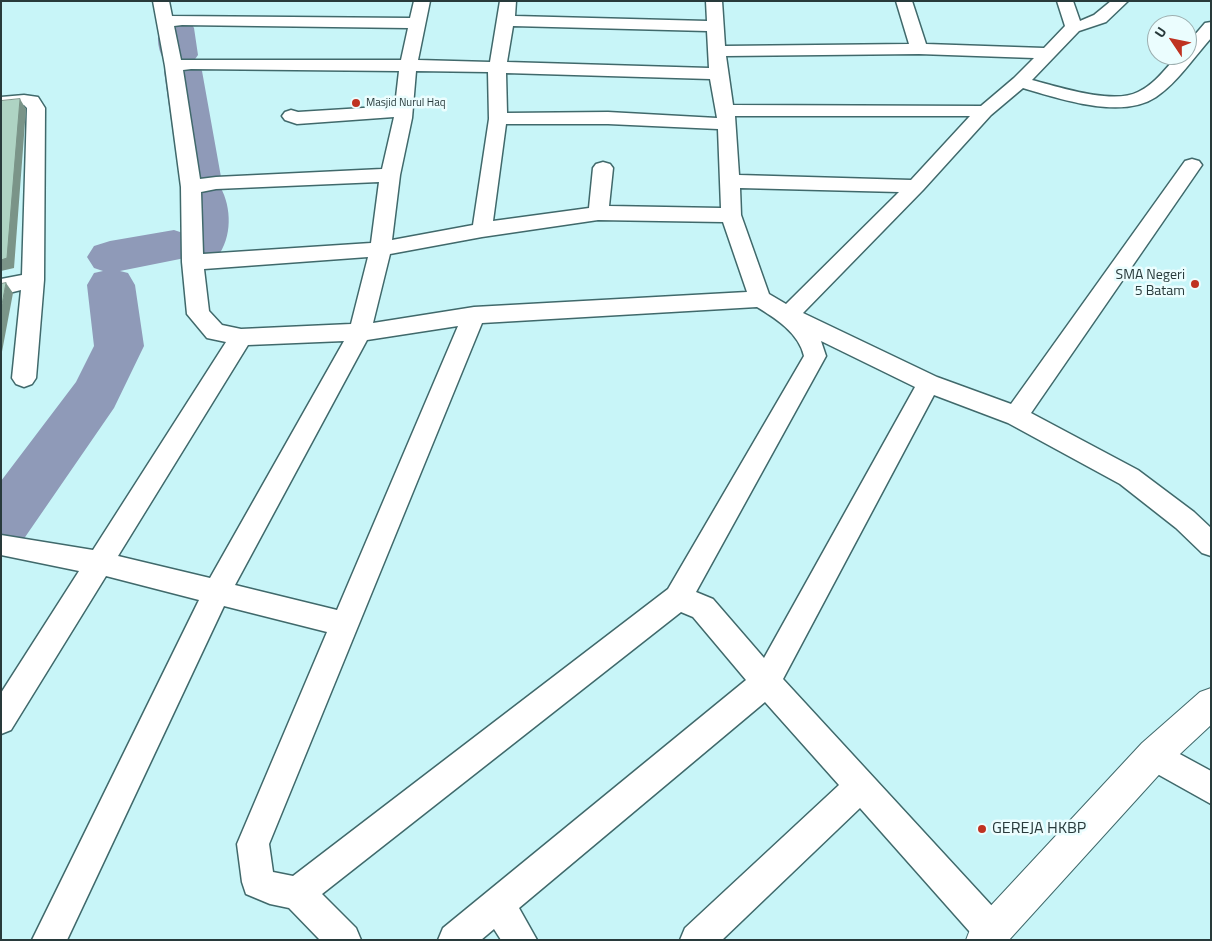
<!DOCTYPE html>
<html>
<head>
<meta charset="utf-8">
<style>
  body { margin:0 }
  #map { position:relative; width:1212px; height:941px; overflow:hidden; background:#c8f5f8; font-family:"Titillium Web",sans-serif }
  canvas { display:block }
  .frame { position:absolute; inset:0; border:2px solid #283a3b; pointer-events:none }
  .north { position:absolute; left:1147px; top:15px; width:50px; height:50px; box-sizing:border-box; background:#ebfdfe; border:1px solid #9dafb0; border-radius:50%; rotate:304deg; font-size:14px; font-weight:700; line-height:20px; text-align:center; color:#283a3b }
  .north::after { content:''; display:block; margin:auto; width:18px; height:22px; background:#bf3221; clip-path:polygon(50% 0,100% 100%,50% 72%,0 100%) }
</style>
</head>
<body>
<div id="map">
<canvas width="1212" height="941"></canvas>
<div class="frame"></div>
<div class="north">U</div>
</div>
<script>
const g = document.querySelector('canvas').getContext('2d');
g.lineJoin = 'round';
function fill(path, color) { g.fillStyle = color; g.fill(path, 'evenodd'); }
function strokePath(path, color, width, dash) { g.strokeStyle = color; g.lineWidth = width; g.lineCap = dash ? 'butt' : 'round'; g.setLineDash(dash || []); g.stroke(path); }
function label(font, color, halo, rows, align = 'center') {
  g.font = font + ' "Titillium Web",sans-serif'; g.lineWidth = 5; g.setLineDash([]); g.textBaseline = 'middle'; g.strokeStyle = halo; g.fillStyle = color; for (const [text, x, y, turn = 0] of rows) {
    g.save(); g.translate(x, y); g.rotate((+turn || 0) * Math.PI / 180); g.textAlign = isNaN(turn) ? turn : align; if (halo) g.strokeText(text, 0, 0); g.fillText(text, 0, 0); g.restore();
  }
}
const river = new Path2D(`
  M 176,17 L 189,20 L 194,28 L 198,55 L 193,62 L 197,63 L 202,71 L 221,177 L 218,183 C 231,203 233,232 220,253 L 204,257 L 192,254 L 190,257 L 120,271 L 128,273 L 135,285 L 144,346 L 114,408 L 21,543 L 1,550 L 1,481 L 76,382 L 94,346 L 87,285 L 94,273 L 103,271 L 94,268 L 87,257 L 94,246 L 110,241 L 174,230 L 183,233 C 186,218 176,199 184,186 L 179,177 L 164,71 L 169,64 L 166,63 C 157,51 155,32 163,20 Z`);
const street = new Path2D(`
  M 153,1 L 169,1 L 172,16 L 410,18 L 414,1 L 430,1 L 418,60 L 490,62 L 500,1 L 516,1 L 515,16 L 707,21 L 706,1 L 722,1 L 725,46 L 909,44 L 896,1 L 912,1 L 926,44 L 1044,48 L 1065,26 L 1057,1 L 1073,1 L 1080,21 L 1094,15 L 1111,1 L 1128,1 L 1106,22 L 1079,31 L 1032,80 C 1059,87 1113,105 1138,92 C 1155,84 1166,68 1178,55 L 1187,55 L 1187,44 L 1205,23 L 1211,22 L 1211,38 C 1194,57 1178,82 1156,97 C 1122,120 1060,99 1023,88 L 991,115 L 923,190 L 803,313 L 937,377 L 1011,404 L 1185,161 L 1192,159 L 1199,161 L 1202,165 L 1031,413 L 1138,470 L 1194,512 L 1211,528 L 1211,556 L 1202,553 L 1176,528 L 1120,484 L 1008,423 L 934,395 L 783,679 L 1004,919 L 1009,931 L 1005,940 L 977,940 L 860,808 L 722,940 L 680,940 L 685,928 L 839,785 L 765,702 L 519,908 L 537,940 L 501,940 L 494,929 L 481,940 L 438,940 L 443,928 L 746,680 L 693,617 L 681,612 L 322,894 L 356,928 L 361,940 L 320,940 L 289,908 L 270,904 L 246,894 L 242,882 L 237,844 L 327,632 L 224,606 L 67,940 L 32,940 L 199,600 L 106,576 L 11,730 L 1,734 L 1,693 L 79,571 L 1,555 L 1,535 L 93,550 L 226,342 L 207,338 L 187,314 L 182,262 L 181,187 L 165,66 ZM 182,25 L 408,28 L 401,60 L 181,60 L 174,26 ZM 513,26 L 707,31 L 709,68 L 507,62 ZM 919,54 L 1034,58 L 1014,78 L 981,106 L 733,105 L 726,56 ZM 191,69 L 399,71 L 395,106 L 298,112 L 291,110 L 285,112 L 282,116 L 285,120 L 297,124 L 394,117 L 382,169 L 216,177 L 200,179 L 183,70 ZM 416,71 L 488,72 L 489,119 L 473,225 L 392,240 L 400,175 L 412,118 ZM 506,73 L 710,79 L 717,118 L 608,112 L 507,113 ZM 735,116 L 970,116 L 911,180 L 739,175 ZM 506,124 L 608,124 L 718,129 L 721,208 L 609,206 L 613,168 L 610,164 L 603,162 L 596,164 L 593,168 L 589,208 L 493,221 ZM 379,182 L 371,243 L 203,254 L 201,192 L 216,189 ZM 740,188 L 899,192 L 786,304 L 769,294 L 741,215 ZM 598,220 L 723,222 L 747,292 L 474,307 L 373,323 L 390,254 L 482,237 ZM 368,257 L 351,324 L 241,329 L 222,325 L 209,311 L 204,269 ZM 757,307 C 775,318 799,333 804,356 L 668,589 L 293,876 L 273,872 L 269,844 L 482,323 ZM 458,326 L 337,610 L 235,585 L 367,340 ZM 344,341 L 210,578 L 118,556 L 248,345 ZM 821,341 L 915,387 L 764,658 L 713,599 L 696,592 L 826,356 Z
  M 24,95 L 38,97 L 45,108 L 44,280 L 36,378 L 32,384 L 24,387 L 16,384 L 12,378 L 21,290 L 1,295 L 1,279 L 22,275 L 27,108 L 24,105 L 1,107 L 1,97 Z
  M 1154,740 L 1211,771 L 1211,804 L 1143,766 L 1139,755 L 1143,744 Z`);
const secondary = new Path2D(`
  M 1211,688 L 1211,725 L 1166,767 L 1009,940 L 966,940 L 971,927 L 1142,743 L 1200,692 Z`);
const shadedWall = new Path2D(`
  M 20,99 L 26,109 L 14,268 L 1,271 L 1,260 Z
  M 6,283 L 13,293 L 1,357 L 1,310 Z`);
const building = new Path2D(`
  M 20,99 L 7,258 L 1,260 L 1,101 Z
  M 6,283 L 1,310 L 1,284 Z`);
const markers = [
  [356,103,5,"#bf3221"],
  [1195,284,5,"#bf3221"],
  [982,829,5,"#bf3221"]
];
const farPoinames = [
  ["Masjid Nurul Haq",366,103]
];
const poiNames = [
  ["SMA Negeri",1185,276],
  ["5 Batam",1185,292]
];
const nearPoinames = [
  ["GEREJA HKBP",992,829]
];
fill(river, '#8f9ab8');
strokePath(street, '#40696b', 3);
strokePath(secondary, '#40696b', 2);
fill(street, '#fff');
fill(secondary, '#fff');
fill(shadedWall, '#7a9488');
fill(building, '#aed3c3');
strokePath(building, '#7a9488', 1);
for (const [x, y, r, color] of markers) { const dot = new Path2D(); dot.arc(x, y, r, 0, 2 * Math.PI); g.fillStyle = color; g.fill(dot); strokePath(dot, '#ebfdfe', 2); }
label('11px', '#283a3b', '#ebfdfe', farPoinames, 'left');
label('14px', '#283a3b', '#ebfdfe', poiNames, 'right');
label('16px', '#283a3b', '#ebfdfe', nearPoinames, 'left');
</script>
</body>
</html>
